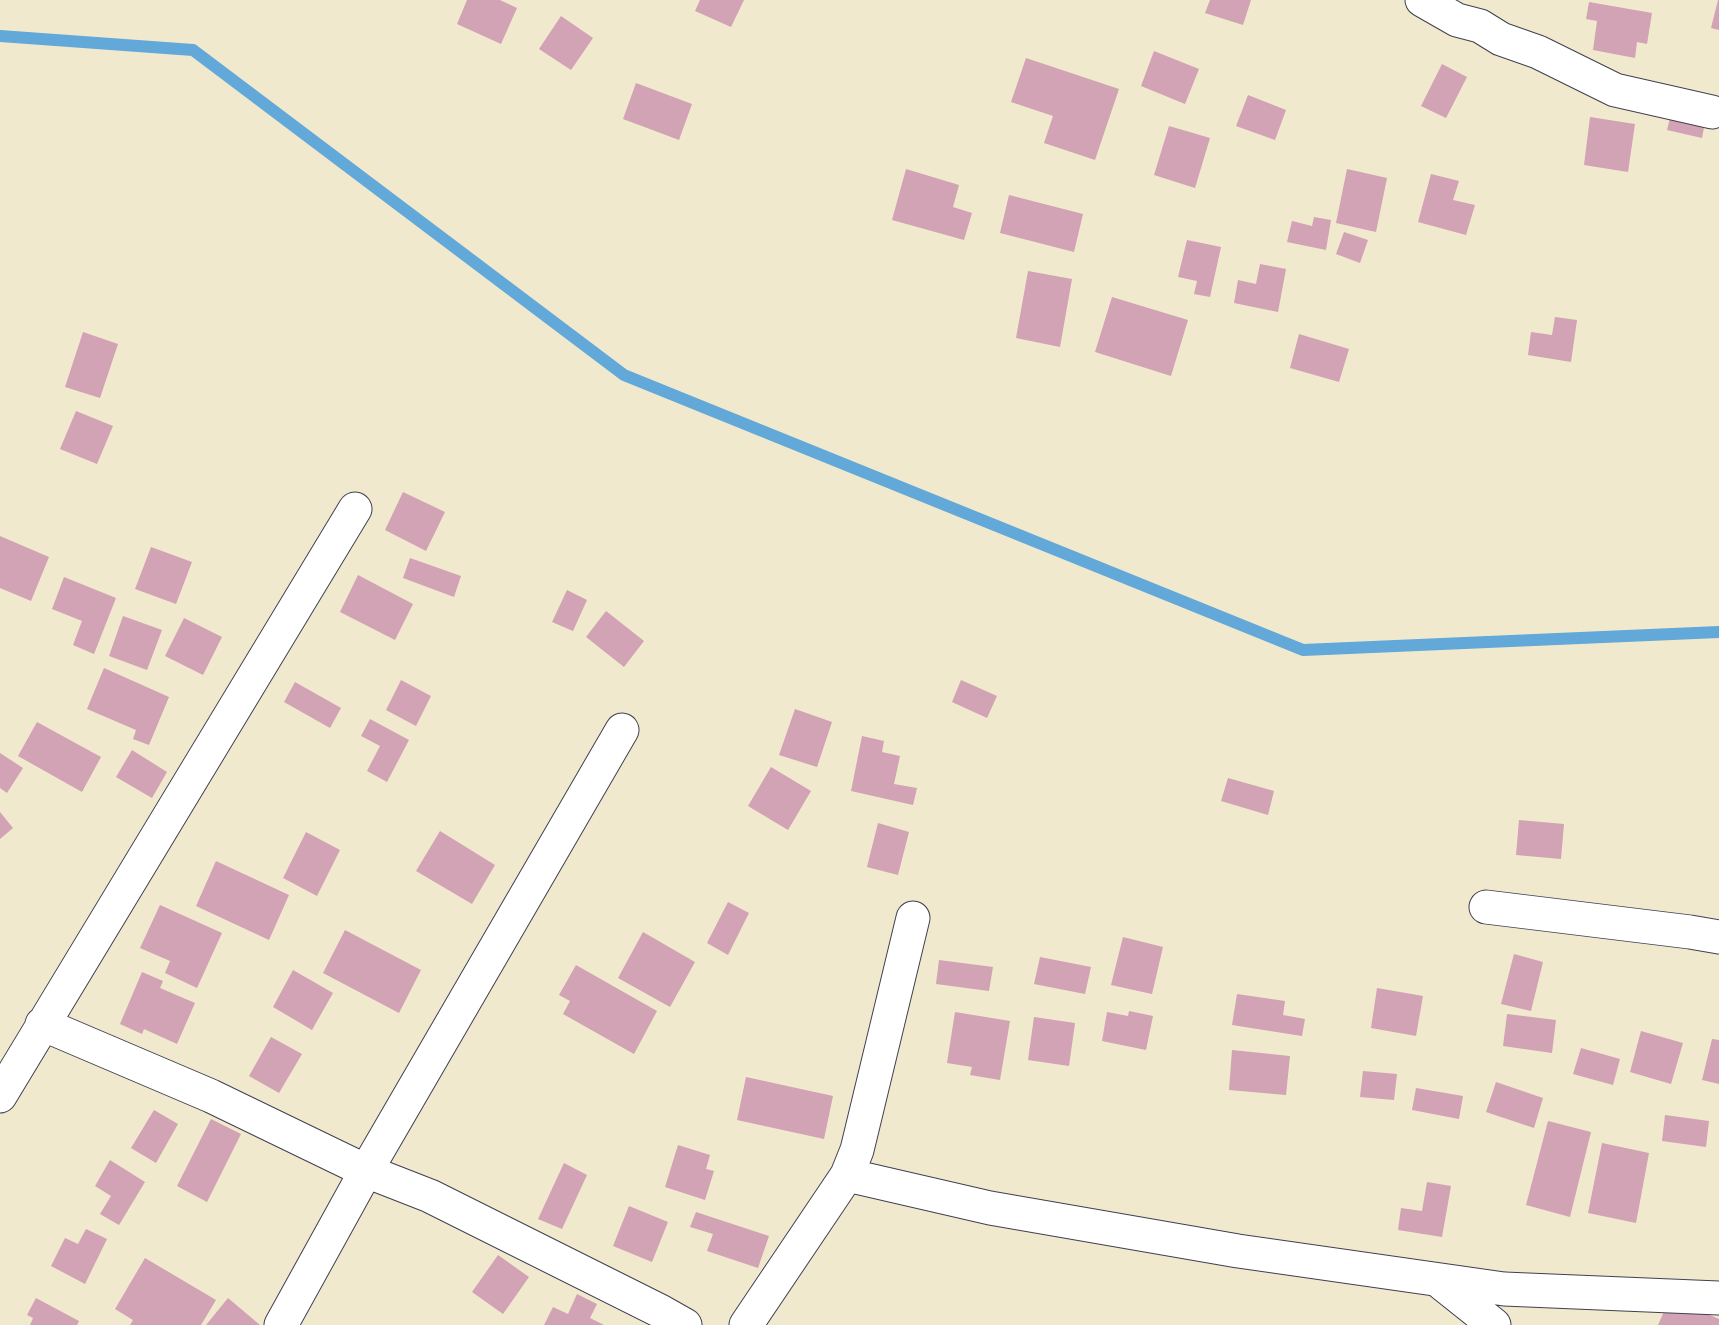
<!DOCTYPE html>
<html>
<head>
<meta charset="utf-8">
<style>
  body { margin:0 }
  canvas { display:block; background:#f0e9cd }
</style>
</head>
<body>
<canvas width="1719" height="1325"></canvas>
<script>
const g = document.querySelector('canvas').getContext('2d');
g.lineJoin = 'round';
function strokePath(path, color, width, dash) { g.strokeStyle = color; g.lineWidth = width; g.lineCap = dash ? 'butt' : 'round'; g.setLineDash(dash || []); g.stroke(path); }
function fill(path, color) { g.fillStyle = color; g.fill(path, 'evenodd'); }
const stream = new Path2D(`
  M 0,36 L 193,50 L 624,375 L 1303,650 L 1719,632`);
const building = new Path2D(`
  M 467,0 L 500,0 L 517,8 L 501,44 L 457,24 Z
  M 700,0 L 744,0 L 731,27 L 695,11 Z
  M 1210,0 L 1251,0 L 1243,25 L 1205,13 Z
  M 1718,0 L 1719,0 L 1719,30 L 1711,28 Z
  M 1589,2 L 1652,13 L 1647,44 L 1637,42 L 1635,58 L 1593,50 L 1597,21 L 1586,19 Z
  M 561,16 L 593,38 L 571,70 L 539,49 Z
  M 1154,51 L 1199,69 L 1185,104 L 1141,86 Z
  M 1026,58 L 1119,89 L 1095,160 L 1044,143 L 1053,116 L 1011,102 Z
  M 1442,64 L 1467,77 L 1446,118 L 1421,106 Z
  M 636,83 L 692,104 L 679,140 L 623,119 Z
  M 1248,95 L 1286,110 L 1275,140 L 1236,126 Z
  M 1672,110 L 1706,117 L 1702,138 L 1667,130 Z
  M 1590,117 L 1635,124 L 1628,172 L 1584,165 Z
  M 1169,126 L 1210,138 L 1195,188 L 1154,175 Z
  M 906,169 L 959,185 L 953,207 L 972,213 L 964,240 L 892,220 Z
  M 1347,169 L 1387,178 L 1376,232 L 1336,223 Z
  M 1431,174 L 1459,181 L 1453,200 L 1475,205 L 1466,235 L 1418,222 Z
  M 1009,195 L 1083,214 L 1074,252 L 1000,233 Z
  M 1314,217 L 1331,220 L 1326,250 L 1287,242 L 1292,221 L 1312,226 Z
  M 1344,232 L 1368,240 L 1360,263 L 1336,254 Z
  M 1187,240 L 1221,247 L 1210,297 L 1194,294 L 1197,281 L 1178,277 Z
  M 1260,264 L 1286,269 L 1278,312 L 1234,303 L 1238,280 L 1256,284 Z
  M 1028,271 L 1072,279 L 1060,347 L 1016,338 Z
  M 1112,297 L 1188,320 L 1171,376 L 1095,352 Z
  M 1555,317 L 1577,320 L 1571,362 L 1528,355 L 1531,332 L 1552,335 Z
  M 83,332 L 118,344 L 100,398 L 65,387 Z
  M 1299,334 L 1349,349 L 1339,382 L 1290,368 Z
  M 76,411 L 113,426 L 97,464 L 60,449 Z
  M 403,492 L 445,512 L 426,551 L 385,530 Z
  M 0,536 L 49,557 L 31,601 L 0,588 Z
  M 151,547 L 192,562 L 176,604 L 135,589 Z
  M 410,558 L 461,576 L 454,597 L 403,578 Z
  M 358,575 L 413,604 L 395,640 L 340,612 Z
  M 64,577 L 116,598 L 94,654 L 73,645 L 82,621 L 52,609 Z
  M 567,590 L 587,600 L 573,631 L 552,622 Z
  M 606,611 L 644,641 L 624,667 L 586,637 Z
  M 123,616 L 162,630 L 147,670 L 109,656 Z
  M 184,618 L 222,637 L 203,675 L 165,656 Z
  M 104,668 L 169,697 L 149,745 L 133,739 L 136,730 L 87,709 Z
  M 401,680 L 431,696 L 416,726 L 386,710 Z
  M 961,680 L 997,696 L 987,718 L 952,702 Z
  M 295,682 L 341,708 L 330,728 L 284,702 Z
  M 795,709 L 832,722 L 817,767 L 779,755 Z
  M 370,719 L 409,740 L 387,782 L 367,771 L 380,746 L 361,736 Z
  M 37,722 L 101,757 L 82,792 L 18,756 Z
  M 862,736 L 884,741 L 882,752 L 900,756 L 894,784 L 917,788 L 913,805 L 851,791 Z
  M 132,750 L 167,772 L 152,798 L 116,777 Z
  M 0,753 L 23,768 L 7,793 L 0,788 Z
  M 771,767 L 811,791 L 788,830 L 748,806 Z
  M 1228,778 L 1274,791 L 1268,815 L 1221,801 Z
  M 0,812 L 13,828 L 0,839 Z
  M 1519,820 L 1564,824 L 1561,859 L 1516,855 Z
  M 878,823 L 909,832 L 898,875 L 867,867 Z
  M 440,831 L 495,865 L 472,904 L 416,871 Z
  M 306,832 L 340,850 L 317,896 L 283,878 Z
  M 216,861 L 289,895 L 269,940 L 196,906 Z
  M 728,902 L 749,913 L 728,955 L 707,943 Z
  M 160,905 L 222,933 L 197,988 L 165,973 L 170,961 L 140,948 Z
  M 345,930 L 421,970 L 399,1013 L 323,973 Z
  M 643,932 L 695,962 L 670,1007 L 618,978 Z
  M 1123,937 L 1163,947 L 1152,994 L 1111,985 Z
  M 1514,954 L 1543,962 L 1531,1011 L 1501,1004 Z
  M 1040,957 L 1091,967 L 1085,994 L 1034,984 Z
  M 939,960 L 993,967 L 989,991 L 936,984 Z
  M 576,965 L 657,1011 L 634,1054 L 563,1014 L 570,1001 L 559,995 Z
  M 293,970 L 333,993 L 312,1030 L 273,1007 Z
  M 142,972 L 163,981 L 160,988 L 195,1003 L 177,1044 L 144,1029 L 142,1034 L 120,1024 Z
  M 1377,988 L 1423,996 L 1416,1036 L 1371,1028 Z
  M 1237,994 L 1285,1001 L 1283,1015 L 1305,1019 L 1302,1036 L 1232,1025 Z
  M 1129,1011 L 1153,1016 L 1146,1050 L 1102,1041 L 1107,1012 L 1128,1016 Z
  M 955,1012 L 1010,1021 L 1000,1080 L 970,1075 L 972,1067 L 947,1063 Z
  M 1507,1014 L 1556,1020 L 1552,1053 L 1503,1046 Z
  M 1034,1017 L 1075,1023 L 1069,1066 L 1028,1060 Z
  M 1641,1031 L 1683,1043 L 1671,1084 L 1630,1072 Z
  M 271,1037 L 302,1054 L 279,1093 L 249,1076 Z
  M 1712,1039 L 1719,1040 L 1719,1084 L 1702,1080 Z
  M 1581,1048 L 1620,1059 L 1613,1085 L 1573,1074 Z
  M 1232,1050 L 1290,1056 L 1286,1095 L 1229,1090 Z
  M 1363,1071 L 1397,1074 L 1394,1100 L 1360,1097 Z
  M 746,1077 L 833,1096 L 824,1139 L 737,1120 Z
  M 1496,1082 L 1543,1098 L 1534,1128 L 1486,1112 Z
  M 1416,1088 L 1463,1096 L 1459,1119 L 1412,1110 Z
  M 154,1110 L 178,1124 L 156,1163 L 131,1148 Z
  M 1665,1115 L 1709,1121 L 1706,1147 L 1662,1141 Z
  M 211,1119 L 241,1134 L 207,1202 L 177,1186 Z
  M 1548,1121 L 1591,1132 L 1570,1217 L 1526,1205 Z
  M 1602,1143 L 1649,1153 L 1636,1223 L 1588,1213 Z
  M 678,1145 L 710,1155 L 706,1169 L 714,1171 L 705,1200 L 665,1187 Z
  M 110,1160 L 145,1182 L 119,1225 L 100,1214 L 111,1196 L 95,1186 Z
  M 564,1163 L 587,1175 L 562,1229 L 538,1219 Z
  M 1427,1182 L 1451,1186 L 1442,1237 L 1398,1230 L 1401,1208 L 1422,1211 Z
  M 629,1206 L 668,1222 L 652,1262 L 613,1246 Z
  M 696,1212 L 769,1236 L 758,1268 L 707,1251 L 713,1234 L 690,1227 Z
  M 86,1229 L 107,1239 L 85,1284 L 51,1266 L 65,1238 L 78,1244 Z
  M 498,1255 L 529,1277 L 503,1314 L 472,1292 Z
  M 145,1258 L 216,1300 L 201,1325 L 130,1325 L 133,1320 L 115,1309 Z
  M 577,1294 L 597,1304 L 590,1318 L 604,1325 L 544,1325 L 553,1307 L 568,1314 Z
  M 36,1298 L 79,1321 L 77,1325 L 30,1325 L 33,1318 L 27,1315 Z
  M 228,1298 L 260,1325 L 206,1325 Z
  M 1670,1298 L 1719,1319 L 1719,1325 L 1658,1325 Z`);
const minor = new Path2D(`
  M 1422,0 L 1457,20 L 1480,26 L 1501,39 L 1538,52 L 1615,90 L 1712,112
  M 1486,907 L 1690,932 L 1719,937
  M 42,1024 L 211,1096 L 366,1171 L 430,1196 L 662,1312 L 685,1325
  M 0,1096 L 355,509
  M 847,1175 L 990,1208 L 1238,1251 L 1504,1289 L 1719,1298
  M 1439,1281 L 1494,1325
  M 281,1325 L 366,1171 L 622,730
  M 746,1325 L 847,1175 L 857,1150 L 913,918`);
strokePath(stream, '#62a8d8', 12);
fill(building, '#d2a2b5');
strokePath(minor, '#414051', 35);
strokePath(minor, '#fff', 33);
</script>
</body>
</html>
